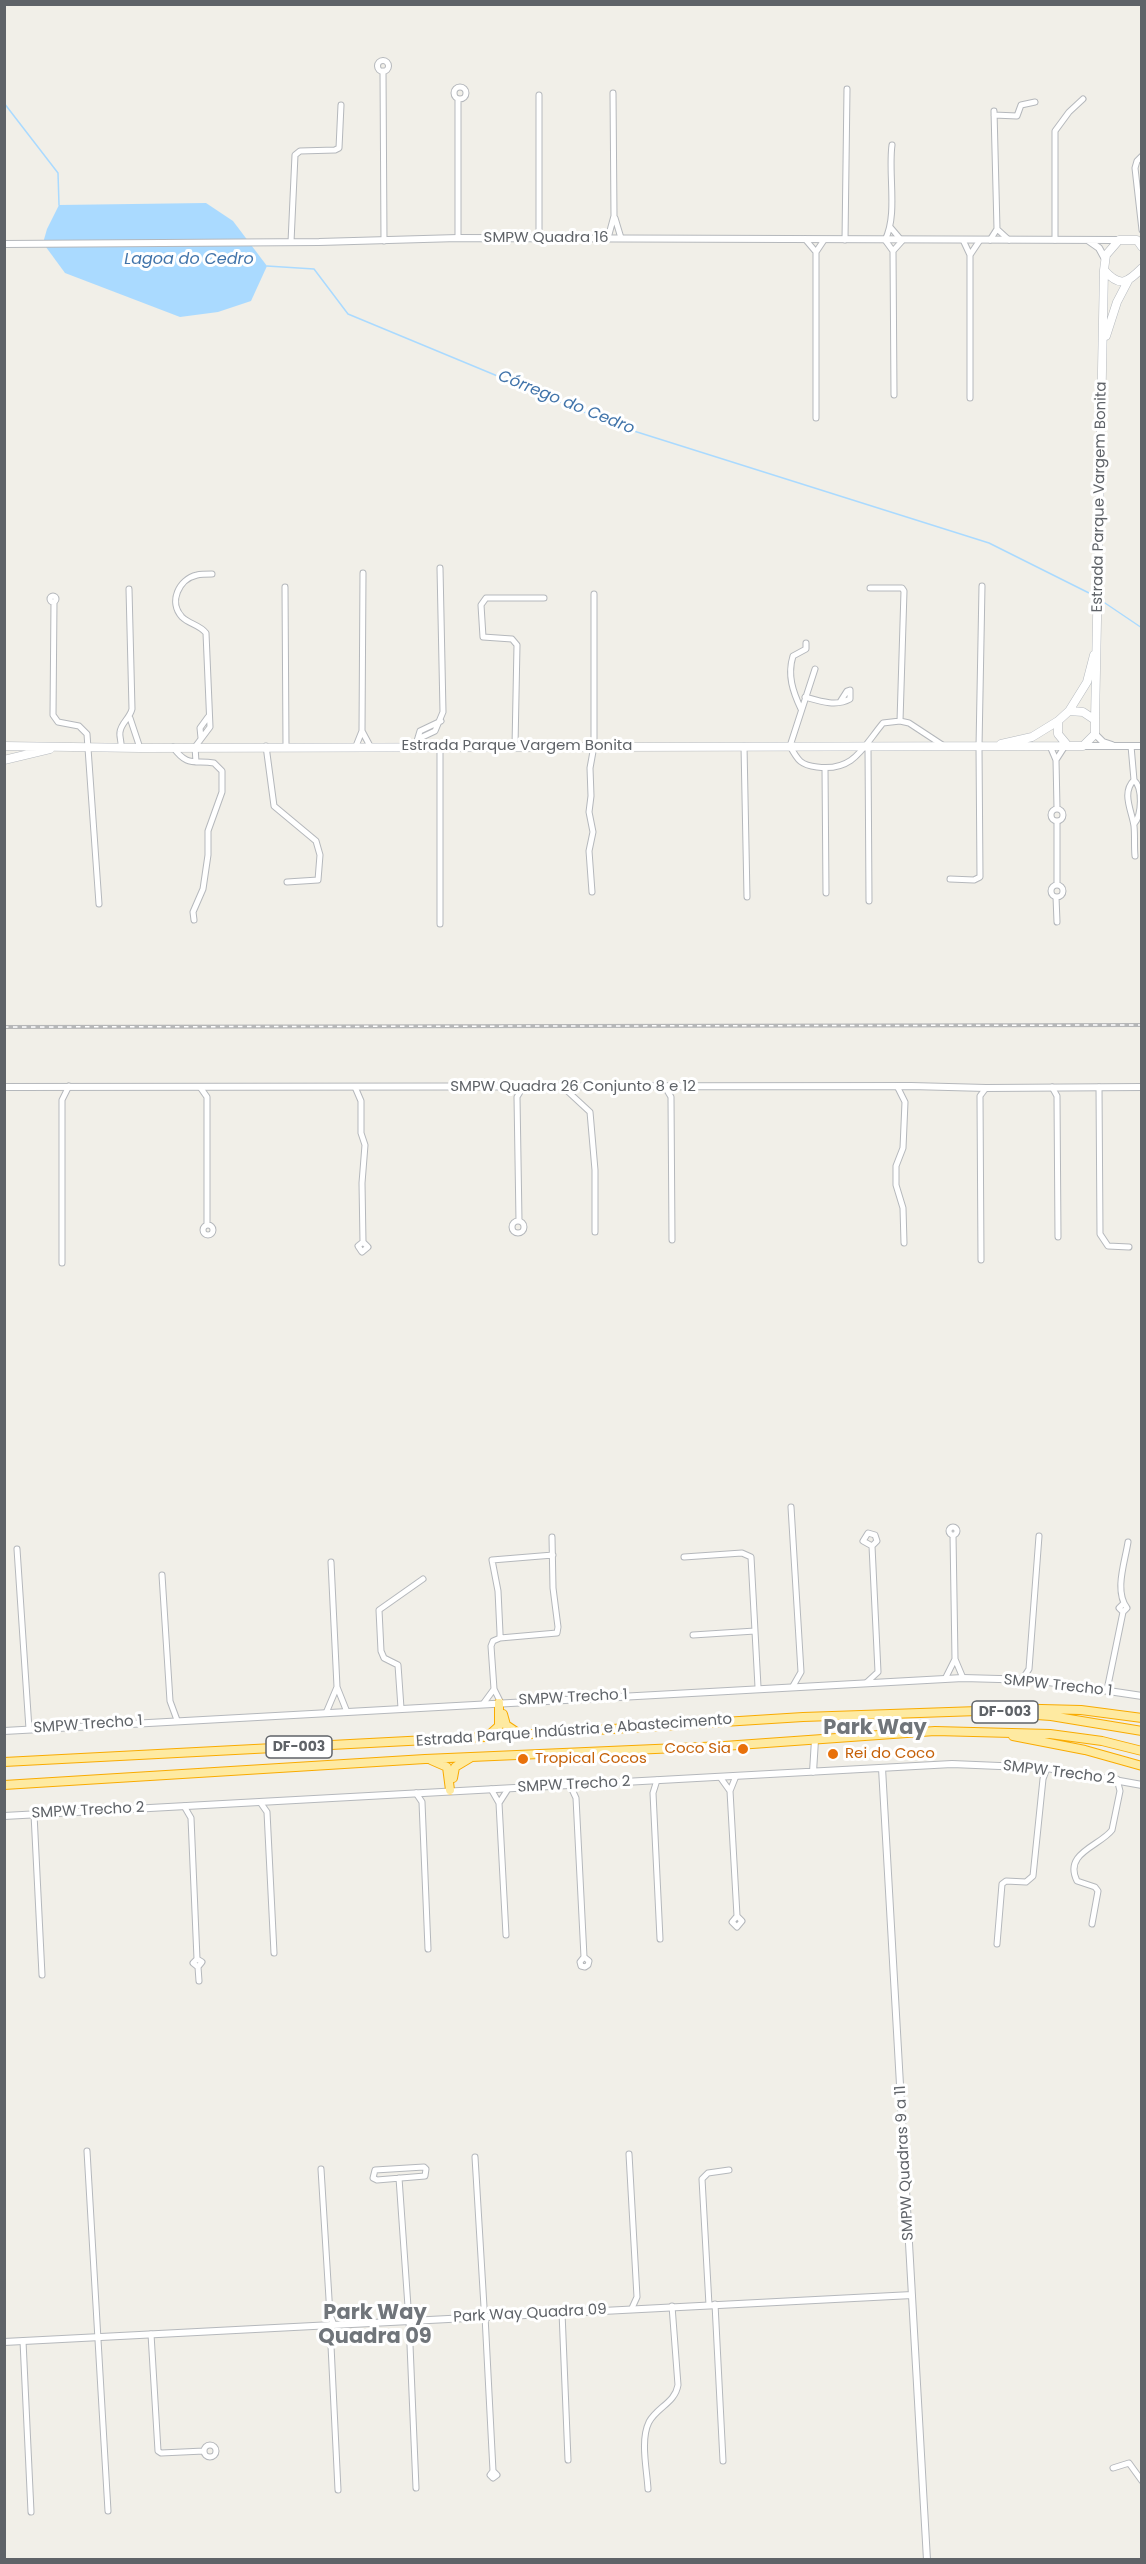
<!DOCTYPE html>
<html>
<head>
<meta charset="utf-8">
<style>
  body { margin:0 }
  #map { position:relative; width:1146px; height:2564px; overflow:hidden; background:#f1efe8; font-family:Poppins,sans-serif }
  canvas { display:block }
  .frame { position:absolute; inset:0; border:6px solid #5f6368; pointer-events:none }
</style>
</head>
<body>
<div id="map">
<canvas width="1146" height="2564"></canvas>
<div class="frame"></div>
</div>
<script>
const g = document.querySelector('canvas').getContext('2d');
g.lineJoin = 'round';
function fill(path, color) { g.fillStyle = color; g.fill(path, 'evenodd'); }
function strokePath(path, color, width, dash) { g.strokeStyle = color; g.lineWidth = width; g.lineCap = dash ? 'butt' : 'round'; g.setLineDash(dash || []); g.stroke(path); }
function label(font, color, halo, rows, align = 'center') {
  g.font = font + ' Poppins,sans-serif'; g.lineWidth = 6; g.setLineDash([]); g.textBaseline = 'middle'; g.strokeStyle = halo; g.fillStyle = color; for (const [text, x, y, turn = 0] of rows) {
    g.save(); g.translate(x, y); g.rotate((+turn || 0) * Math.PI / 180); g.textAlign = isNaN(turn) ? turn : align; if (halo) g.strokeText(text, 0, 0); g.fillText(text, 0, 0); g.restore();
  }
}
const water = new Path2D(`
  M 206,203 L 233,221 L 267,266 L 251,301 L 218,312 L 180,317 L 65,273 L 43,243 L 47,229 L 59,205 Z`);
const stream = new Path2D(`
  M 4,103 L 58,173 L 59,205
  M 267,266 L 314,269 L 348,314 L 618,426 L 989,543 L 1089,593
  M 1102,601 L 1142,628`);
const minor = new Path2D(`
  M377.5 66a5.5 5.5 0 1 1 11 0a5.5 5.5 0 1 1-11 0Z
  M 383,71 L 384,241
  M454 93a6 6 0 1 1 12 0a6 6 0 1 1-12 0Z
  M 539,95 L 539,238
  M 994,115 L 1017,116 L 1021,105 L 1035,102
  M 892,145 C 888,174 898,215 885,240 L 893,251 L 894,395
  M 1142,156 L 1137,161 L 1135,168 L 1142,230
  M 615,218 L 621,238
  M 891,228 L 902,241 L 893,251
  M 997,229 L 1009,240
  M 458,238 L 458,99
  M 608,238 L 614,216 L 613,93
  M 805,239 L 816,252
  M 845,240 L 847,89
  M 963,240 L 970,255 L 970,398
  M 990,240 L 997,229 L 994,111
  M 1055,240 L 1055,131 L 1069,112 L 1083,99
  M 291,242 L 295,155 L 300,151 L 335,150 L 339,148 L 341,105
  M 970,255 L 980,240
  M 816,418 L 816,252 L 824,240
  M 285,587 L 286,746
  M50 599a3 3 0 1 1 6 0a3 3 0 1 1-6 0Z
  M 54,602 L 53,715 L 58,722 L 79,726 L 87,734 L 99,904
  M 815,669 L 790,746 C 798,761 801,765 817,767 C 854,772 863,747 883,723 L 900,721 L 904,591 L 902,588 L 870,588
  M 805,697 C 819,701 836,707 850,699 L 850,690 L 847,691 L 840,702
  M 801,709 C 793,692 787,675 793,656 L 806,649 L 806,643
  M 130,718 L 140,748
  M 900,721 L 909,723 L 944,746
  M 362,731 L 370,746
  M 201,738 L 200,728 L 208,717
  M 418,739 L 435,731 L 443,712 L 440,568
  M 417,741 L 420,731 L 441,721
  M 266,746 L 274,806 L 316,841 L 320,855 L 318,880 L 287,882
  M 356,746 L 362,731 L 363,573
  M 515,746 L 517,645 L 512,639 L 483,637 L 481,605 L 486,598 L 544,598
  M 744,746 L 747,897
  M 1050,746 L 1056,760 L 1057,808
  M 1131,746 L 1134,780 C 1121,793 1132,811 1134,826 C 1135,835 1134,846 1135,856
  M 173,747 C 187,767 194,760 214,763 L 222,771 L 222,792 L 208,831 L 208,855 L 203,889 L 193,912 L 194,920
  M 440,747 L 440,924
  M 868,747 L 869,901
  M 121,748 C 122,742 119,737 120,732 C 121,723 130,718 132,709 L 129,589
  M 1056,760 L 1065,746
  M 196,762 L 195,747 L 210,727 L 206,633 C 200,625 189,624 182,617 C 168,602 179,579 197,575 C 201,574 207,574 212,574
  M 825,768 L 826,893
  M1051 815a6 6 0 1 1 12 0a6 6 0 1 1-12 0Z
  M 1057,821 L 1057,885
  M 1134,824 C 1142,815 1143,788 1134,780
  M 950,879 L 974,880 L 980,877 L 979,747 L 982,586
  M1051 891a6 6 0 1 1 12 0a6 6 0 1 1-12 0Z
  M 592,892 L 589,851 L 593,832 L 589,812 L 591,796 L 590,768 L 594,746 L 594,594
  M 1056,897 L 1057,922
  M 897,1086 L 905,1102 L 903,1148 L 896,1166 L 896,1185 L 903,1208 L 904,1243
  M 200,1087 L 207,1097 L 207,1225
  M 355,1087 L 361,1101 L 361,1133 L 365,1145 L 362,1183 L 363,1242 L 368,1247 L 362,1252 L 358,1246 L 363,1242
  M 563,1087 L 590,1112 L 595,1170 L 595,1232
  M 665,1087 L 671,1097 L 672,1240
  M 1052,1087 L 1057,1096 L 1058,1237
  M 1099,1087 L 1100,1234 L 1108,1246 L 1129,1247
  M512 1227a6 6 0 1 1 12 0a6 6 0 1 1-12 0Z
  M 519,1221 L 517,1097 L 523,1087
  M203 1230a5 5 0 1 1 10 0a5 5 0 1 1-10 0Z
  M 981,1260 L 980,1096 L 986,1088
  M 62,1263 L 62,1100 L 69,1086
  M 791,1507 L 801,1672 L 793,1686
  M949 1531a4 4 0 1 1 8 0a4 4 0 1 1-8 0Z
  M 953,1535 L 955,1659 L 963,1678
  M 17,1549 L 29,1729
  M 684,1557 L 742,1553 L 751,1557 L 758,1687
  M 331,1562 L 337,1687 L 347,1712
  M 162,1575 L 170,1701 L 177,1720
  M 1123,1604 L 1119,1608 L 1123,1612 L 1127,1608 C 1114,1591 1125,1562 1128,1542
  M 693,1635 L 755,1631
  M 500,1638 L 557,1633 L 558,1627 L 553,1588 L 552,1537
  M 945,1679 L 955,1659
  M 1022,1680 L 1029,1669 L 1039,1536
  M 866,1683 L 878,1672 L 872,1546 L 877,1541 L 875,1535 L 868,1533 L 863,1541 L 872,1546
  M 1107,1690 L 1123,1612
  M 501,1703 L 494,1689 L 491,1646 L 493,1641 L 500,1638 L 500,1633 L 498,1591 L 492,1560 L 553,1555
  M 483,1704 L 494,1689
  M 401,1708 L 398,1665 L 384,1658 L 381,1651 L 379,1610 L 423,1579
  M 326,1713 L 337,1687
  M 736,1776 L 730,1791 L 737,1916 L 732,1922 L 737,1927 L 742,1921 L 737,1916
  M 720,1777 L 730,1791
  M 657,1780 L 653,1793 L 660,1939
  M 570,1785 L 576,1798 L 584,1957 L 589,1961 L 588,1965 L 585,1967 L 581,1966 L 580,1962 L 584,1957
  M 491,1789 L 499,1803 L 506,1935
  M 416,1793 L 422,1802 L 428,1949
  M 260,1802 L 267,1812 L 274,1953
  M 499,1803 L 508,1789
  M 184,1806 L 191,1818 L 197,1959 L 193,1963 L 198,1967 L 202,1962 L 197,1959
  M 34,1814 L 42,1975
  M 1092,1924 L 1098,1891 L 1095,1887 L 1077,1881 C 1063,1853 1100,1846 1112,1830 L 1120,1791 L 1117,1779
  M 997,1944 L 1002,1884 L 1006,1881 L 1026,1882 L 1033,1876 L 1043,1779 L 1047,1768
  M 198,1967 L 199,1981
  M 87,2151 L 108,2511
  M 629,2154 L 637,2297 L 632,2308
  M 475,2157 L 484,2307 L 480,2316
  M 424,2167 L 426,2169 L 425,2176 L 377,2180 L 373,2178 L 375,2170 Z
  M 321,2169 L 330,2315 L 334,2325
  M 399,2178 L 409,2321 L 416,2488
  M 715,2304 L 723,2461
  M 709,2305 L 702,2179 L 708,2173 L 729,2170
  M 562,2312 L 568,2460
  M 485,2316 L 493,2471 L 497,2475 L 493,2478 L 490,2475 L 493,2471
  M 330,2325 L 338,2490
  M 151,2334 L 158,2451 L 161,2453 L 204,2451
  M 23,2341 L 31,2512
  M204 2451a6 6 0 1 1 12 0a6 6 0 1 1-12 0Z
  M 1113,2468 L 1129,2463 L 1142,2481
  M 648,2489 C 647,2470 640,2440 649,2422 C 657,2407 675,2403 678,2385 L 672,2306`);
const tertiary = new Path2D(`
  M 1089,241 L 1099,248 L 1105,259
  M 4,244 L 319,242 L 458,238 L 1119,240
  M 1095,734 L 1103,742 L 1112,745
  M 1083,746 L 1142,746
  M 4,1087 L 911,1086 L 986,1088 L 1142,1087
  M 4,1731 L 963,1678 L 1035,1680 L 1142,1696
  M 882,1768 L 927,2560
  M 813,1772 L 815,1740
  M 4,1816 L 952,1764 L 1047,1768 L 1142,1785
  M 4,2342 L 912,2295`);
const secondary = new Path2D(`
  M 1142,247 L 1137,240 L 1119,240 L 1106,255 L 1104,270 C 1120,288 1127,283 1142,268
  M 1106,336 L 1117,302 L 1128,281
  M 1069,711 L 1083,712 L 1095,720 L 1095,734 L 1083,746 L 1068,746 L 1058,734 L 1058,721 Z
  M 1069,711 L 1087,682 L 1094,655
  M 1095,720 L 1104,270
  M 1001,744 L 1032,737 L 1058,721
  M 4,746 L 140,748 L 1068,746
  M 4,760 L 50,749`);
const trunk = new Path2D(`
  M 1002,1708 L 1081,1710 L 1142,1718
  M 503,1714 L 506,1725 L 521,1735
  M 488,1736 L 499,1726 L 499,1703
  M 1013,1736 L 1085,1750 L 1142,1766
  M 431,1760 L 447,1767 L 450,1790
  M 4,1762 L 485,1737 L 803,1717 L 978,1711 L 1051,1716 L 1142,1731
  M 453,1778 L 455,1767 L 470,1758
  M 4,1785 L 425,1759 L 724,1746 L 935,1731 L 1050,1734 L 1102,1741 L 1142,1751`);
const rail = new Path2D(`
  M 4,1027 L 1142,1025`);
const markers = [
  [743,1749,6,"#e8710a"],
  [833,1754,6,"#e8710a"],
  [523,1759,6,"#e8710a"]
];
const shields = [
  [1005,1712,66],
  [299,1747,66]
];
const shieldNames = [
  ["DF-003",1005,1712],
  ["DF-003",299,1747]
];
const streetNames = [
  ["SMPW Quadra 16",546,238],
  ["Estrada Parque Vargem Bonita",1100,497,-89],
  ["Estrada Parque Vargem Bonita",517,746],
  ["SMPW Quadra 26 Conjunto 8 e 12",573,1087],
  ["SMPW Trecho 1",1058,1686,6],
  ["SMPW Trecho 1",573,1698,-3],
  ["SMPW Trecho 1",88,1725,-4],
  ["Estrada Parque Indústria e Abastecimento",574,1731,-4],
  ["SMPW Trecho 2",1059,1773,7],
  ["SMPW Trecho 2",574,1785,-3],
  ["SMPW Trecho 2",88,1811,-3],
  ["SMPW Quadras 9 a 11",905,2163,-93],
  ["Park Way Quadra 09",530,2314,-3]
];
const foodNames = [
  ["Coco Sia",731,1749,"right"],
  ["Rei do Coco",845,1754],
  ["Tropical Cocos",535,1759]
];
const waterNames = [
  ["Lagoa do Cedro",189,260],
  ["Córrego do Cedro",566,403,22]
];
const districtNames = [
  ["Park Way",875,1729],
  ["Park Way",375,2314],
  ["Quadra 09",375,2338]
];
fill(water, '#aadaff');
strokePath(stream, '#aadaff', 1.5);
strokePath(minor, '#b5b8bc', 7);
strokePath(tertiary, '#b5b8bc', 8);
strokePath(secondary, '#b6babf', 9);
strokePath(trunk, '#f9ab00', 10);
strokePath(minor, '#fff', 5);
strokePath(tertiary, '#fff', 6);
strokePath(secondary, '#fff', 8);
strokePath(trunk, '#feeaa1', 8);
strokePath(rail, '#b6b7b8', 4);
strokePath(rail, '#fff', 1.5, [4.5]);
for (const [x, y, r, color] of markers) { const dot = new Path2D(); dot.arc(x, y, r, 0, 2 * Math.PI); g.fillStyle = color; g.fill(dot); strokePath(dot, '#fff', 2); }
for (const [x, y, w] of shields) { const box = new Path2D(); box.roundRect(x - w / 2, y - 11, w, 22, 4.5); g.fillStyle = '#fff'; g.fill(box); strokePath(box, '#5f6368', 1.5); }
label('bold 14px', '#5f6368', null, shieldNames);
label('15px', '#5f6368', '#fff', streetNames);
label('15px', '#c56008', '#fff', foodNames, 'left');
label('italic 16px', '#4174aa', '#fff', waterNames);
label('bold 21px', '#70757a', '#fff', districtNames);
</script>
</body>
</html>
